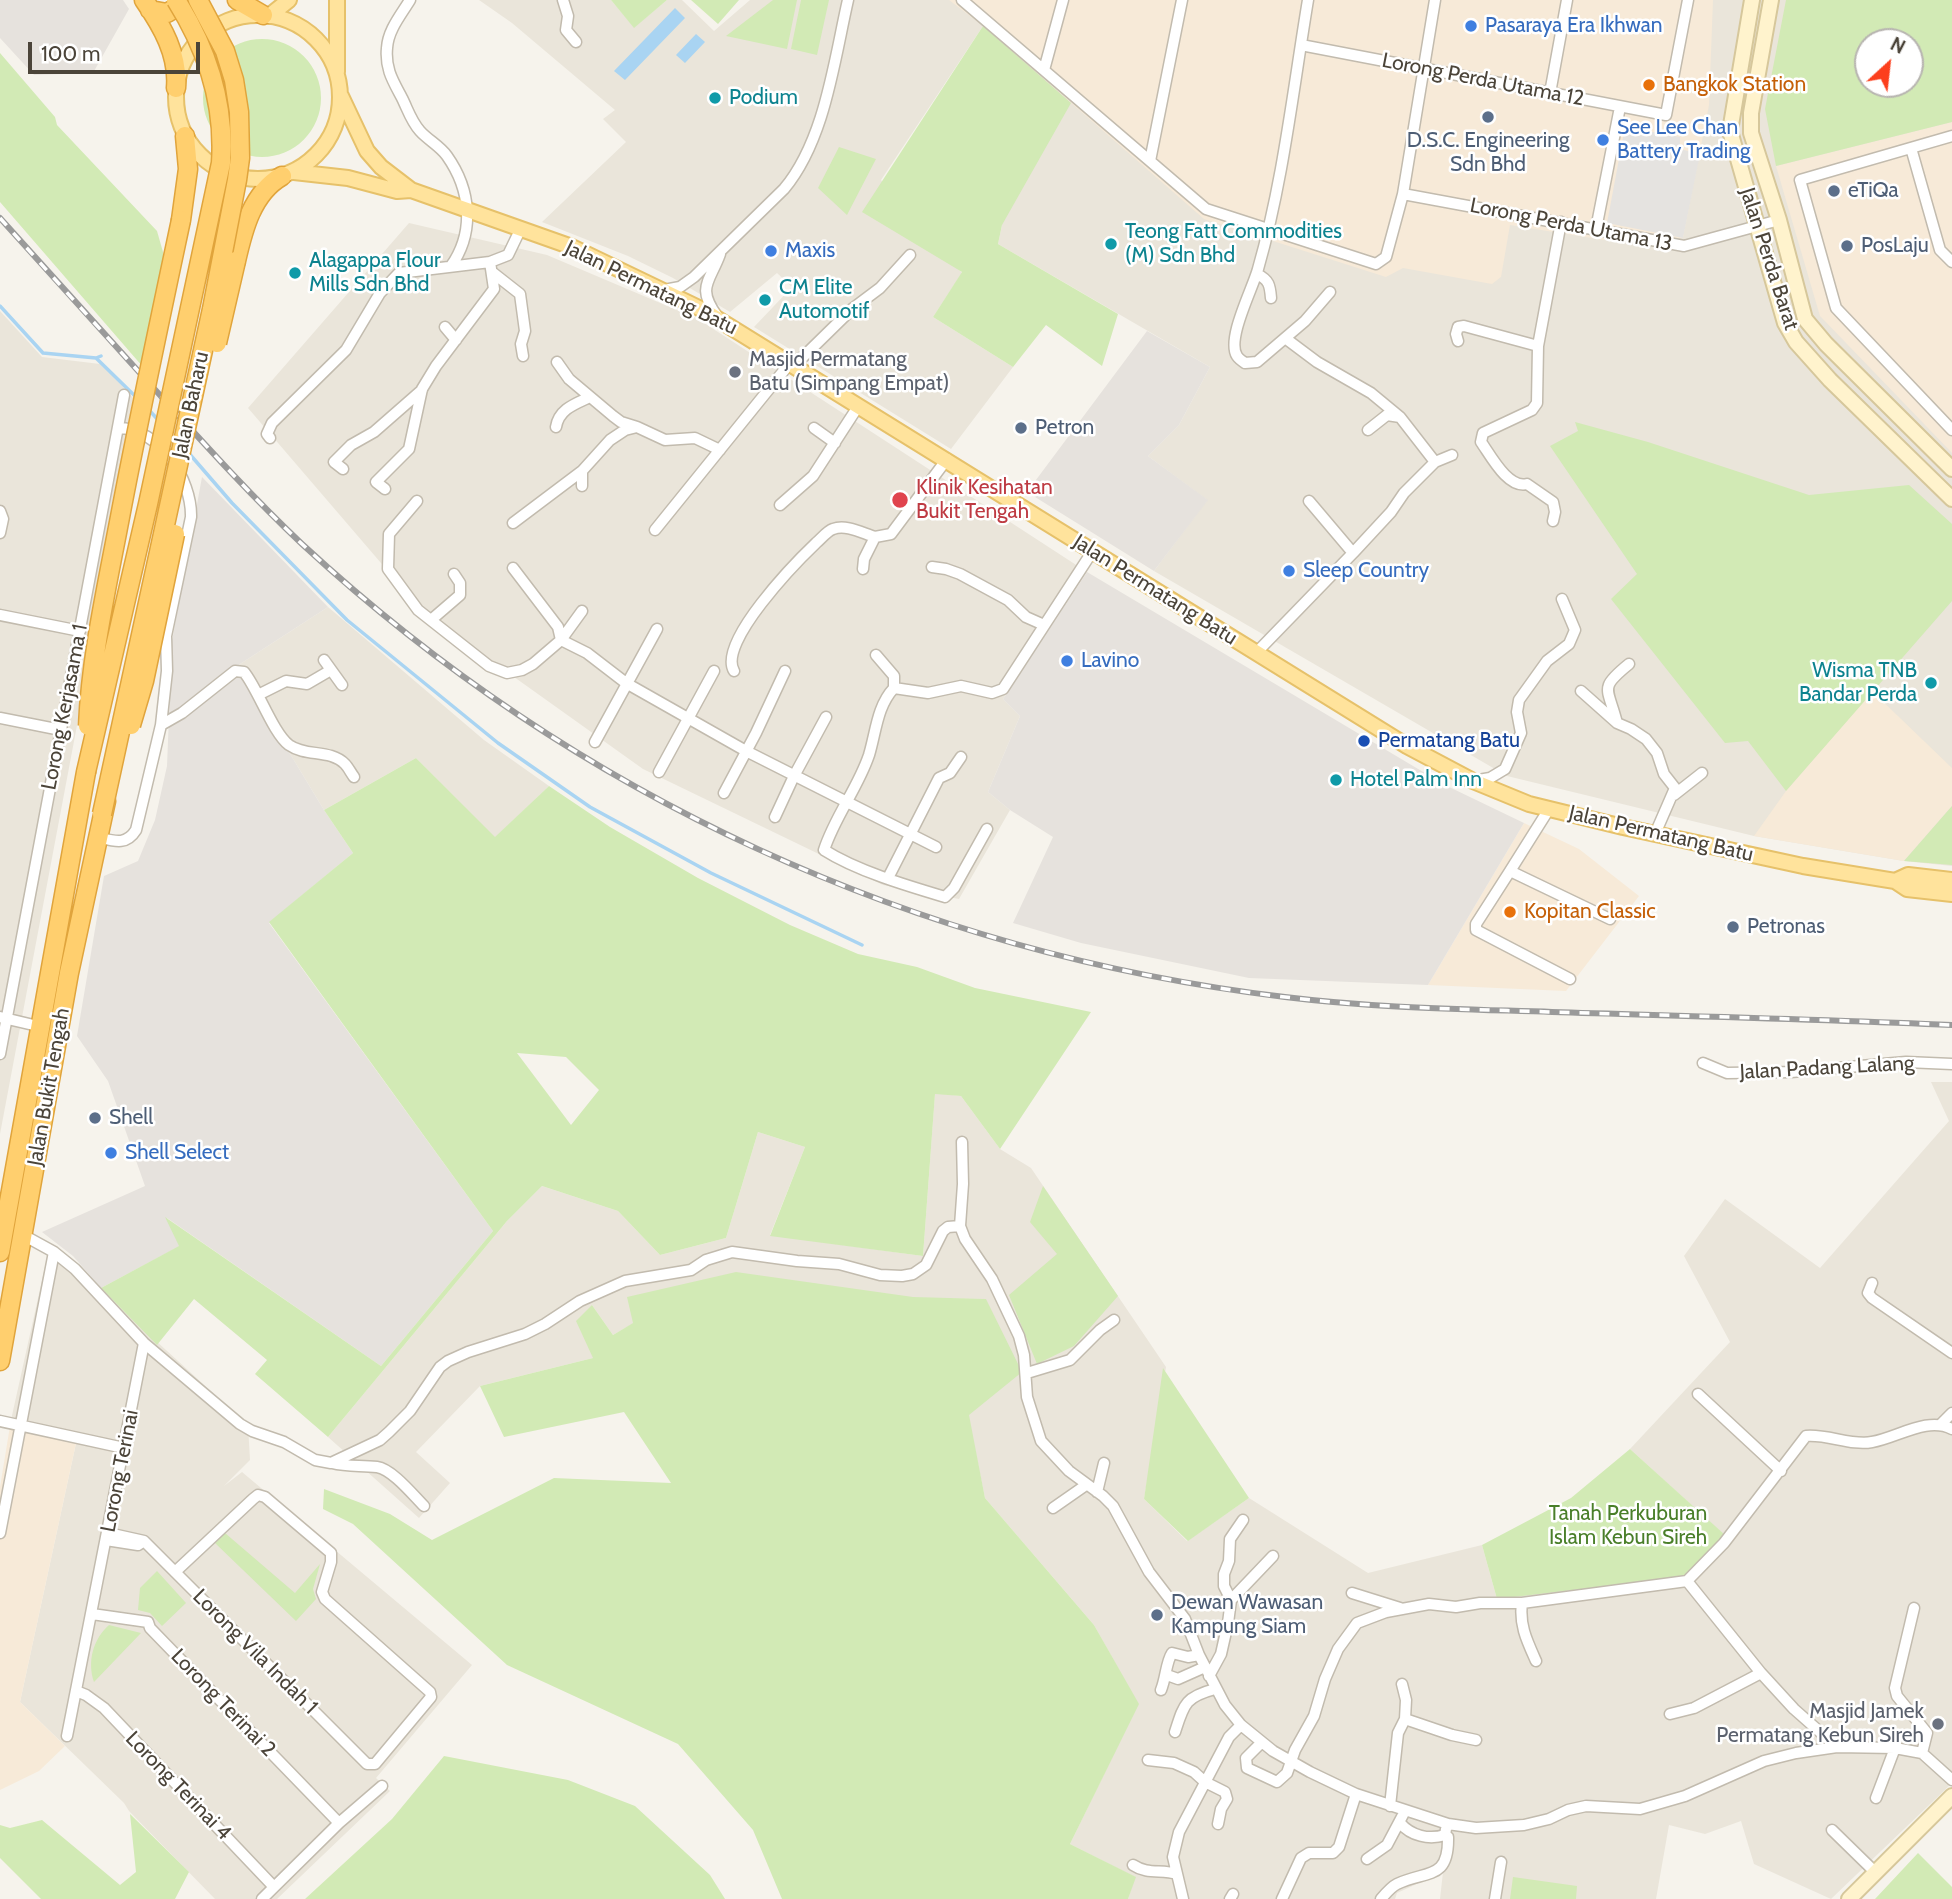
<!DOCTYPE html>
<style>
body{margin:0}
#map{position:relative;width:1952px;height:1899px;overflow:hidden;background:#f6f3ec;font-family:Cabin,sans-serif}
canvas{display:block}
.north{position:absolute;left:1854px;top:28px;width:70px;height:70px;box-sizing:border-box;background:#fff;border:2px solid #b7b4b0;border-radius:50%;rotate:27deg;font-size:19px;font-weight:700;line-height:28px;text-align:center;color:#4b4439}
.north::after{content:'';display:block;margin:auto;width:24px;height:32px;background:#fc3f1d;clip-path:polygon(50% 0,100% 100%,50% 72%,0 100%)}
.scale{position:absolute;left:28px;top:42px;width:172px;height:32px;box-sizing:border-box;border:4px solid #4b4439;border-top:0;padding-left:9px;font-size:21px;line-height:24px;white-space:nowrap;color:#4b4439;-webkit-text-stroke:5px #fff;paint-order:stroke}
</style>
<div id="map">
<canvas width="1952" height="1899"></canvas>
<div class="north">N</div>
<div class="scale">100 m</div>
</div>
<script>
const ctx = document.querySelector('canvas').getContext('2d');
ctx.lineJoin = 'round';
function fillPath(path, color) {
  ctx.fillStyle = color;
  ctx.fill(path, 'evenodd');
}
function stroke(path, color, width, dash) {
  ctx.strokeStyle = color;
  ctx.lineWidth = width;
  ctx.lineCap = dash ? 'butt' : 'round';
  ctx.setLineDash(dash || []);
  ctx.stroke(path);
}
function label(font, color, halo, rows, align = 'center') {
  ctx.font = font + ' Cabin,sans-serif';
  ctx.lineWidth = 5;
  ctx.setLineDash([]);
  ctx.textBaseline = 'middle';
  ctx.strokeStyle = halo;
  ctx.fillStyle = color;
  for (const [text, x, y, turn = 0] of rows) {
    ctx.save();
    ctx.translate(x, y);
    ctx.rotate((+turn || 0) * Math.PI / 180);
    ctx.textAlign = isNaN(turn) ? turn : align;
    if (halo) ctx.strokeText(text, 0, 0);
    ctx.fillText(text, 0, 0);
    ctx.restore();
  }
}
const residential = new Path2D(`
 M479 0H611L634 27 667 0H682L714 31 750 0H1952V866L1904 861 1754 836 1507 776 1154 571 1207 500 1148 456 1179 425 1210 367 998 244 1002 225 983 26 881 180 962 273 933 317 1013 367 951 449 754 327 792 287 777 273 730 312 673 278 628 256 542 222 626 142 603 119 615 110 512 23ZM1868 42H1910V84H1868Z
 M409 223 547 255 698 319 1087 572 1003 699 1020 716 988 792 1010 810 959 899 883 885 643 769 423 612 248 408Z
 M0 311 42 357 100 364 117 380 133 398 82 680 78 720 0 1134Z
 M328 607 484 740 549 786 495 838 416 758 324 810 237 666Z
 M1931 1082H1952V1783L1831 1899 1754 1864 1741 1821 1705 1834 1669 1825 1656 1899H1440L1443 1872 1397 1893 1395 1899H1128L1135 1877 1070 1844 1138 1704 1094 1625 985 1498 968 1415 986 1299 628 1297 634 1323 613 1335 592 1305 593 1358 480 1386 416 1452 450 1483 419 1518 328 1437 507 1221 542 1186 618 1211 660 1255 726 1238 758 1132 805 1147 770 1235 923 1256 935 1093 961 1096 1000 1149 1031 1168 1166 1367 1144 1499 1187 1541 1249 1498 1368 1573 1482 1545 1497 1599 1724 1535 1630 1449 1730 1342 1684 1256 1725 1199 1820 1268 1949 1121Z
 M50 1244 248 1425 250 1460 224 1486 242 1472 472 1665 376 1778 390 1791 277 1899H215L129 1811 124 1803 20 1702 78 1434 11 1420Z`);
const commercial = new Path2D(`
 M949 0H1713L1709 105 1683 238 1604 240 1510 225 1501 277 1492 284 1403 268 1386 277 1204 219 983 26Z
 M1952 122V453L1820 316 1776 166Z
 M1872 691 1952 768V806L1904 861 1754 836 1786 791Z
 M1524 823 1579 849 1639 896 1566 991 1428 985Z
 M11 1420 78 1434 20 1702 65 1746 39 1771 0 1790V1487Z`);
const industrial = new Path2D(`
 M0 0H123L129 9 93 73 34 75 0 38Z
 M1147 331 1210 367 1179 425 1148 456 1208 500 1154 571 1027 492Z
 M202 477 328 607 237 666 324 810 353 853 269 923 493 1231 381 1366 167 1218 180 1246 101 1288 73 1256 42 1232 145 1186 108 1081 77 1036 104 876 138 861 155 820 167 766 172 641Z
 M1087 572 1445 785 1524 823 1428 985 1249 978 1081 943 1013 923 1053 837 1010 810 988 792 1020 716 1003 699Z`);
const green = new Path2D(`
 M611 0H667L634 28Z
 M691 0H739L718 24Z
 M773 0H797L787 49 726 36Z
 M801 0H829L817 55 791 49Z
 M1786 0H1952V122L1776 166 1765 109ZM1910 42V84H1868V42Z
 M983 26 1071 103 1002 225 998 244 1118 314 1102 366 1046 325 1013 367 933 317 962 272 862 212Z
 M203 98a59 59 0 1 1 118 0a59 59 0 1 1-118 0Z
 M0 53 55 117 57 125 157 231 165 259 143 367 0 202Z
 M839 147 876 159 847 215 818 188Z
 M1575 422 1648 442 1809 495 1909 485 1952 524V601L1786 791 1748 741 1725 743 1611 599 1637 574 1550 446 1578 431Z
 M416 758 495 837 549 786 610 827 698 878 790 925 858 954 917 967 975 988 1091 1012 1000 1149 961 1096 935 1094 923 1256 770 1236 805 1147 758 1132 726 1238 660 1255 618 1211 542 1186 507 1221 328 1437 255 1374 267 1360 194 1299 157 1345 101 1288 179 1246 165 1217 381 1366 493 1231 269 922 353 853 324 810ZM517 1053 566 1057 599 1090 571 1125Z
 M1952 806V865L1904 861Z
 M1043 1186 1118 1296 1074 1346 1037 1364 1009 1295 1057 1254 1030 1222Z
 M736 1272 913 1297 986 1299 1022 1372 969 1415 985 1498 1094 1625 1139 1704 1070 1844 1136 1877 1128 1899H782L753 1830 678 1744 507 1665 353 1524 323 1509 324 1489 390 1514 432 1540 554 1478 671 1483 624 1412 504 1437 480 1386 593 1358 576 1321 592 1305 613 1335 633 1323 627 1297Z
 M1163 1368 1249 1498 1188 1541 1144 1499Z
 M1630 1449 1725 1535 1682 1577 1497 1599 1482 1545 1571 1498Z
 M225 1533 295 1593 320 1564 313 1589 316 1599 296 1621 215 1543Z
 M157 1571 186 1603 162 1626 150 1613 138 1610 140 1588Z
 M109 1625 141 1633 94 1682C87 1662 93 1639 109 1625Z
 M444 1756 568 1780 635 1806 710 1875 725 1899H305L392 1819Z
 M130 1814 189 1872 175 1899H41L0 1858V1825L10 1828 42 1820 120 1885 136 1872Z
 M1918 1853 1952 1887V1899H1875Z
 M1513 1877 1577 1886 1576 1899H1510Z`);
const parking = new Path2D(`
 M1625 127 1680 137V149L1700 154 1683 238 1607 223Z`);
const water = new Path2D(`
 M675 8 685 18 625 80 614 71Z
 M696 34 705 42 685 63 676 55Z`);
const stream = new Path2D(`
 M0 306 43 353 96 358 101 356
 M96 358 136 397
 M149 410 160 422
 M187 451 232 503 347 620 498 743 590 807 711 873 862 945`);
const street = new Path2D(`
 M410 0C401 15 388 30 387 48 385 69 393 81 402 98 408 110 411 121 420 131 428 140 440 146 447 156 471 190 475 232 451 266
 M563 0 568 16 566 30 576 42
 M962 0 1206 209 1376 264 1386 257 1403 194 1435 0
 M1308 0C1293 90 1283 182 1258 269 1253 288 1226 339 1237 356 1239 359 1242 361 1245 363L1257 362 1305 321 1330 292
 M1301 45 1666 115 1688 0
 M1044 70 1063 0
 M1550 93 1567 0
 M1952 136 1800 180 1836 308 1952 430
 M1911 148 1940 250 1952 262
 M1150 161 1182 0
 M1403 194 1684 246 1779 220
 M1596 229 1620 107
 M492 272 520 294 525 331 521 344 523 356
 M1257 274C1269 280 1270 285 1271 298
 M664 290 680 287 694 277 784 189C825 140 834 61 848 0
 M717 316C696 287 710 282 720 254
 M445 327 456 340
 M1285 338 1317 362 1371 393 1400 417 1435 462
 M1458 341 1456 334 1458 327 1464 326 1538 346
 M557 362 569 379 613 416 621 422 637 427
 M556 427C559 409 575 404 590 397
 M814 428 835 443
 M1368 430 1387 415 1400 417
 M270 438 267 434 272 423 346 350 380 293 399 273 490 262 508 255 521 228
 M343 469 334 462 351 445 374 432 422 390
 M582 486V471L610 440 625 430 637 427 665 440 695 438 720 450
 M385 489 376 482 409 449 422 389 436 366 494 289 490 262
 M417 501 389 534 388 569 418 610 489 666 507 673 522 670 533 664 561 640 582 611
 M1309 501 1353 553
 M780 505 813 476 859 405
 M0 511 3 519 0 533
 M1553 521 1555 512 1553 502 1527 484C1508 489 1491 456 1481 442L1483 433 1532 410 1537 403 1538 346 1561 222
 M513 523 582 471
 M655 530 790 363 803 357 852 309 880 288 910 255
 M932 567 946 569 960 574 1008 600 1026 617 1044 625
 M513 568 558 627 561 640
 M863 569 864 559 875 537 891 534 947 459
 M0 615 80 631
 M431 620 460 595V583L454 574
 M561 640 587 653 626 683 746 751 936 847
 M1257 652 1353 553 1391 512 1404 493 1435 462 1452 455
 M876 655 894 676V688C877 706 876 732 869 755 858 788 835 816 824 850 857 871 908 886 945 897L954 888 987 829
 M324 660 342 685
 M734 671C717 643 796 562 816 543 821 539 827 531 833 529 846 524 862 533 875 537
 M894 688 928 693 961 686 992 693 1003 689 1092 552
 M1581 691 1617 723 1631 729 1646 739 1657 753 1664 774 1675 788 1655 834
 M258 695 286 681 307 684 331 670
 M0 718 61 730
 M1617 723C1608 687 1598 689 1629 664
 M161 725 182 713 235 671 244 672C258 689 273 733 289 745 306 757 330 749 345 764 348 767 351 773 354 777
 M595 742 657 629
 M659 772 714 671
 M1473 781 1490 778 1505 769 1521 733 1517 712 1519 700 1547 661 1569 644 1575 630 1562 599
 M724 793 756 733 785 671
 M1674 795 1702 773
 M1549 809 1510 871 1610 919
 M775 817 794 776 826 717
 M97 837C114 841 126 846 136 830L161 725 167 671 166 636 191 517C192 479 159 428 118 428
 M1510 871 1476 924V930L1570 979
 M888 878 939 778 950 773 961 757
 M0 1017 42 1027
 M0 1054 124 395
 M1703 1063 1727 1073 1791 1072 1906 1062 1952 1064
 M962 1142 963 1184 960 1226 965 1239 992 1279 1019 1336 1024 1355 1027 1397 1041 1441 1069 1471 1103 1496 1113 1506 1149 1572 1185 1619 1199 1655 1225 1705 1241 1725 1273 1751 1310 1772 1356 1794 1448 1824 1476 1828 1524 1825 1549 1819 1568 1810 1586 1806 1640 1809 1685 1796 1764 1761 1796 1753 1837 1747 1895 1748 1922 1753 1952 1780
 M23 1235 54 1252 75 1269 144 1343 240 1424 252 1431 284 1442 315 1460 331 1463 380 1440 389 1432 410 1411 440 1367 448 1361 468 1352 525 1334 545 1324 580 1301 625 1281 691 1270 706 1260 732 1252 797 1261 839 1264 880 1275 902 1276 913 1274 926 1265 943 1231 948 1227 960 1226
 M1872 1283 1868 1293 1872 1298 1952 1353
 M1027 1373 1070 1360 1100 1330 1114 1320
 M1698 1394 1781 1471
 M0 1421 124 1448
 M1941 1424 1952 1413
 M332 1463C348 1467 361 1465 377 1467 392 1469 413 1495 424 1506
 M1097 1492 1104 1463
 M1053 1508 1086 1485
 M0 1533 54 1252
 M106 1540 138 1545 144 1541 108 1533
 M144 1541 367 1764H375L431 1697 430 1692 325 1599 322 1592 331 1562V1553L265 1497 258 1495 253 1499 175 1572
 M1687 1581 1761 1673 1794 1709 1837 1747
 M1352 1593 1400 1608
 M1231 1600 1273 1556
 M1522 1603C1519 1625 1527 1641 1536 1661
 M1914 1608 1895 1688 1897 1696 1927 1733 1922 1753
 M92 1614 148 1622 150 1628 339 1823
 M1167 1675 1178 1679 1205 1667
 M1209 1676 1221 1654 1228 1623 1231 1600 1224 1586V1574L1229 1561 1230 1539 1243 1520
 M1161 1690C1166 1678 1166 1662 1172 1653L1188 1657 1199 1655
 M76 1691 86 1695 104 1708 274 1887
 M1670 1714 1694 1708 1761 1673
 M1405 1719 1452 1735 1476 1740
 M1175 1732C1184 1704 1185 1697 1215 1689
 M67 1736 144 1343
 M1261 1743 1246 1758 1247 1768 1277 1782 1287 1773 1295 1750 1314 1716 1325 1679 1338 1649 1357 1623 1386 1612 1429 1604 1456 1607 1480 1603H1522L1687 1581 1724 1543 1806 1436C1828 1434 1851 1446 1872 1442 1897 1438 1927 1416 1952 1429
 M1148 1760 1174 1763 1194 1772 1205 1782 1225 1792 1227 1799 1221 1809 1218 1824
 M1876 1798 1895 1748
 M1390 1806 1398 1733 1405 1719 1406 1700 1402 1684
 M1400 1823C1411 1836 1429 1840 1445 1835L1446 1829
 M1832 1830 1876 1873
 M1367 1859 1387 1845 1405 1811
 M1133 1865C1148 1875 1161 1869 1177 1874
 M262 1899 339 1823 382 1786
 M1183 1899 1173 1857 1179 1832 1229 1737 1241 1725
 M1230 1899 1233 1894
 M1282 1899 1301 1858 1309 1853H1333L1339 1847 1356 1794
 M1381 1899C1386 1893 1391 1887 1397 1884 1426 1870 1449 1881 1448 1837L1445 1835
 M1495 1899 1501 1862`);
const secondary = new Path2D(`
 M1752 0 1730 131 1785 323 1796 342 1830 380 1952 499
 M1771 0 1751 113V133L1779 220 1805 319 1826 344 1952 469
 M1849 1899 1952 1796`);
const primary = new Path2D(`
 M176 97a82 82 0 1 1 164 0a82 82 0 1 1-164 0Z
 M269 16 289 0
 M337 72V0
 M341 96 367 151 381 167 411 190 572 247 703 310 1407 746 1473 781 1529 804 1623 827 1803 866 1895 881 1907 889 1952 894
 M294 172 348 178 397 191 411 190
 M1895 881 1908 875 1952 880`);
const highway = new Path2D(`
 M144 0C162 26 179 55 176 88
 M237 0 263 15
 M150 10 167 13 189 0
 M181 220 188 169 185 136
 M236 261C243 230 252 193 282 176
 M0 1252 86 772
 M0 1361 69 973 106 801`);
const rail = new Path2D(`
 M0 218C49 273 99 328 149 383 199 438 248 493 302 544 576 797 915 953 1285 997 1374 1008 1463 1009 1552 1012 1685 1016 1819 1019 1952 1025`);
const highwayBridge = new Path2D(`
 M217 343 236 261
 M131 725 144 681 175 534
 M88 726C91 656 107 586 120 517 139 417 160 319 181 220
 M86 772 148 504 221 163C225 104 207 49 176 0
 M102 814 212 309 237 180 240 158 239 112 234 80 225 51 198 0`);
const markers = [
 [1471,26,7,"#3f7fe0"],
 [1649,85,7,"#e8710a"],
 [715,98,7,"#0f9aa8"],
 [1488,117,7,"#5c6f8a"],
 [1603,140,7,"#3f7fe0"],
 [1834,191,7,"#5c6f8a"],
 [1111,244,7,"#0f9aa8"],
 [1847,246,7,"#5c6f8a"],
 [771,251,7,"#3f7fe0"],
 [295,273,7,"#0f9aa8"],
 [765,300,7,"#0f9aa8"],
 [735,372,7,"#6b7280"],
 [1021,428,7,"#5c6f8a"],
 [900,500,9,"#e0444e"],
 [1289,571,7,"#3f7fe0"],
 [1067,661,7,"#3f7fe0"],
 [1931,683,7,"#0f9aa8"],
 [1364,741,7,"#1a4fb4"],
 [1336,780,7,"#0f9aa8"],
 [1510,912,7,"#e8710a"],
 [1733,927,7,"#5c6f8a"],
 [95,1118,7,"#5c6f8a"],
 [111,1153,7,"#3f7fe0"],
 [1157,1615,7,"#5c6f8a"],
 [1938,1724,7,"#6b7280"]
];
const shopNames = [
 ["Pasaraya Era Ikhwan",1485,26],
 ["See Lee Chan",1617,128],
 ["Battery Trading",1617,152],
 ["Maxis",785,251],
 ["Sleep Country",1303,571],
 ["Lavino",1081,661],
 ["Shell Select",125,1153]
];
const streetNames = [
 ["Lorong Perda Utama 12",1483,80,11],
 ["Lorong Perda Utama 13",1571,225,11],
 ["Jalan Perda Barat",1769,259,72],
 ["Jalan Permatang Batu",651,288,26],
 ["Jalan Baharu",191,405,-78],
 ["Jalan Permatang Batu",1155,590,32],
 ["Lorong Kerjasama 1",65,707,-79],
 ["Jalan Permatang Batu",1661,834,13],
 ["Jalan Padang Lalang",1827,1068,-3],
 ["Jalan Bukit Tengah",49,1087,-80],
 ["Lorong Terinai",120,1471,-79],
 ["Lorong Vila Indah 1",255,1652,45],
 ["Lorong Terinai 2",223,1703,46],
 ["Lorong Terinai 4",178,1786,46]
];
const foodNames = [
 ["Bangkok Station",1663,85],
 ["Kopitan Classic",1524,912]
];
const cultureNames = [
 ["Podium",729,98],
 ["Teong Fatt Commodities",1125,232],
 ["(M) Sdn Bhd",1125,256],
 ["Alagappa Flour",309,261],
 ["Mills Sdn Bhd",309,285],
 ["CM Elite",779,288],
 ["Automotif",779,312],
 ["Wisma TNB",1917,671,"right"],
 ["Bandar Perda",1917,695,"right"],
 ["Hotel Palm Inn",1350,780]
];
const serviceNames = [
 ["D.S.C. Engineering",1488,141,"center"],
 ["Sdn Bhd",1488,165,"center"],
 ["eTiQa",1848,191],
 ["PosLaju",1861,246],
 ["Petron",1035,428],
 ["Petronas",1747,927],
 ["Shell",109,1118],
 ["Dewan Wawasan",1171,1603],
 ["Kampung Siam",1171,1627]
];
const worshipNames = [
 ["Masjid Permatang",749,360],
 ["Batu (Simpang Empat)",749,384],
 ["Masjid Jamek",1924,1712,"right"],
 ["Permatang Kebun Sireh",1924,1736,"right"]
];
const healthNames = [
 ["Klinik Kesihatan",916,488],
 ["Bukit Tengah",916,512]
];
const transitNames = [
 ["Permatang Batu",1378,741]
];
const parkNames = [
 ["Tanah Perkuburan",1628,1514],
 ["Islam Kebun Sireh",1628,1538]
];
fillPath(residential, '#eae5da');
fillPath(commercial, '#f7ead8');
fillPath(industrial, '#e6e2dd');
fillPath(green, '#d2eab5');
fillPath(parking, '#e5e3e0');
fillPath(water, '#a9d4f2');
stroke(stream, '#a9d4f2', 3.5);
stroke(street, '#c2bbae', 13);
stroke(secondary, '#d6c79b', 18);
stroke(primary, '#e6c16a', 18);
stroke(highway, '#e0a43c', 21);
stroke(street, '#fff', 10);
stroke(secondary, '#fff3cd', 14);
stroke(primary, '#ffe39c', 14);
stroke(highway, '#ffcf6e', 18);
stroke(rail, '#9a9a9a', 6);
stroke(rail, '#fff', 3.5, [10]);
stroke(highwayBridge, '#e0a43c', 21, []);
stroke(highwayBridge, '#ffcf6e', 18);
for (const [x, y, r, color] of markers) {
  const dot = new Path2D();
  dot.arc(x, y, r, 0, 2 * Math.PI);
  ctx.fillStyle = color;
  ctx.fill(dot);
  stroke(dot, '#fff', 2.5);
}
label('21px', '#366cbe', '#fff', shopNames, 'left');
label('21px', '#4b4439', '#fff', streetNames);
label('21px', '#c56008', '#fff', foodNames, 'left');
label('21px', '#0d838f', '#fff', cultureNames, 'left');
label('21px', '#4e5e75', '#fff', serviceNames, 'left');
label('21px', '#5b616d', '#fff', worshipNames, 'left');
label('21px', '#be3a42', '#fff', healthNames, 'left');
label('21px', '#164399', '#fff', transitNames, 'left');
label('21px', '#4a7f2a', '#fff', parkNames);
</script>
